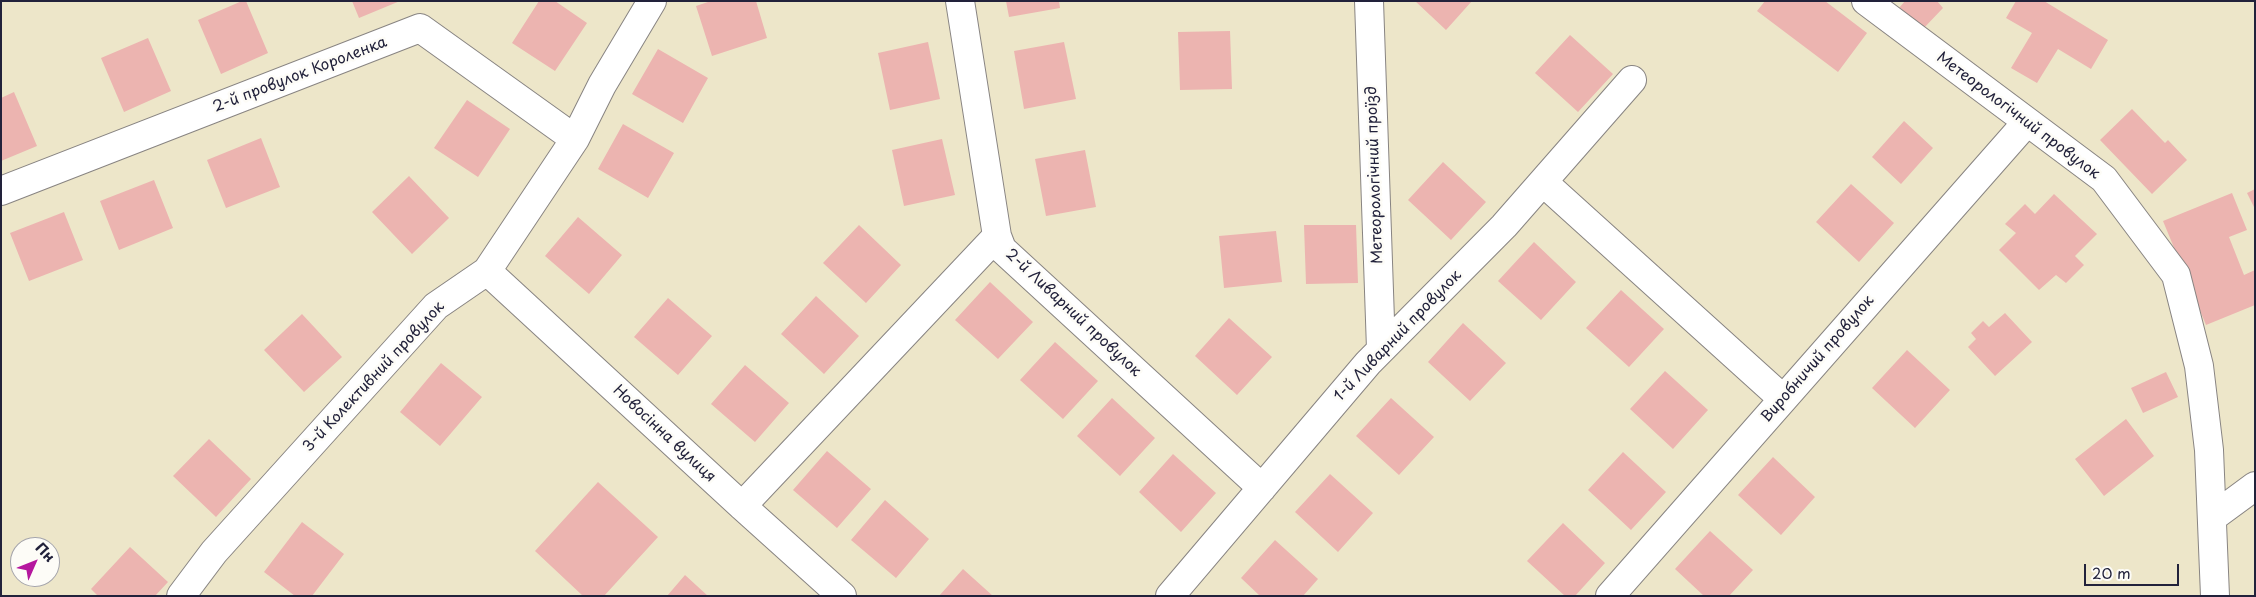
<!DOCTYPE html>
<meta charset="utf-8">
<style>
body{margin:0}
#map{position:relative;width:2256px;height:597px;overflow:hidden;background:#ede6c9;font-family:"Playpen Sans",sans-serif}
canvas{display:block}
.frame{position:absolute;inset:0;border:2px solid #22223b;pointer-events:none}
.north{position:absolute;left:10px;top:537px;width:50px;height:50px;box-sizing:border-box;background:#fdfcf7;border:1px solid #a5a5ac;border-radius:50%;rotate:46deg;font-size:14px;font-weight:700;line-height:20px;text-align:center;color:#22223b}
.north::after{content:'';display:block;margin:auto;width:18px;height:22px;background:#b5179e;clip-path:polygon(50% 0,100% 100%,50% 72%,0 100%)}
.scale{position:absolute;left:2084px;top:564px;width:95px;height:22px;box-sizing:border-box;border:2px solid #22223b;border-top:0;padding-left:6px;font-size:15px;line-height:18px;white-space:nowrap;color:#22223b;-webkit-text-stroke:4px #fdfcf7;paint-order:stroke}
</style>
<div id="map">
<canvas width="2256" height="597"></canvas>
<div class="frame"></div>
<div class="north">Пн</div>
<div class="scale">20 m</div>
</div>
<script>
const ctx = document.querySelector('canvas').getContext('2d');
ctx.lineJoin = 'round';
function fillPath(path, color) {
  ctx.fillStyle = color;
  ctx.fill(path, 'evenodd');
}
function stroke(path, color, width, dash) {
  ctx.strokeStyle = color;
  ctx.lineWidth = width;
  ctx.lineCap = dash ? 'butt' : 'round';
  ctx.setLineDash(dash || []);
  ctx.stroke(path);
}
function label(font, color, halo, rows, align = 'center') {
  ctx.font = font + ' "Playpen Sans",sans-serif';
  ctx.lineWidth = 5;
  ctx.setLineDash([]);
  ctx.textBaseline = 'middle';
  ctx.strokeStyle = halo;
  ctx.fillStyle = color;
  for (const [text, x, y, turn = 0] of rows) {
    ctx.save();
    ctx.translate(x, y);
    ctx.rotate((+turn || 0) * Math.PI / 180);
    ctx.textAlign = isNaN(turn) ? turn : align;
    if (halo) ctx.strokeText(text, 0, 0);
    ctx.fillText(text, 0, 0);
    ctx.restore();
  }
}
const building = new Path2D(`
 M242 1H246L268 53 221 74 198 20Z
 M352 1H400L359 18Z
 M539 1H555L587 23 555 71 512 43Z
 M711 1H756L767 38 712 56 696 6Z
 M1006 1H1059L1060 8 1009 17Z
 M1415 1H1472L1446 30Z
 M1765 1H1825L1867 33 1838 72 1757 11Z
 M1905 1H1937L1943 8 1922 30 1899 8Z
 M2016 1H2044L2108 40 2091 69 2058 49 2037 83 2011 68 2032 33 2006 18Z
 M1230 31 1232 89 1180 90 1178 32Z
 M1570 35 1613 74 1578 112 1535 73Z
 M148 38 171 91 124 112 101 58Z
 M928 42 940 99 890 110 878 53Z
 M1064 42 1076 99 1024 109 1014 51Z
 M658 49 708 78 683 123 632 94Z
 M14 92 37 146 1 161V98Z
 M467 100 510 129 478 177 434 148Z
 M2132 109 2165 143 2168 140 2187 160 2152 194 2100 140Z
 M1904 121 1933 148 1901 184 1872 157Z
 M623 124 674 153 648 198 598 169Z
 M261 138 280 187 226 208 207 160Z
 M942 139 955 195 904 206 892 150Z
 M1085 150 1096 207 1046 216 1035 159Z
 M1443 162 1486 202 1451 240 1408 200Z
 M409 176 449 218 412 254 372 212Z
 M154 180 173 228 119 250 100 201Z
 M1851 184 1894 223 1859 262 1816 222Z
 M2255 189V209L2247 193Z
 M2232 193 2247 230 2229 237 2244 275 2255 270V305L2206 325 2163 221Z
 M2054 194 2097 234 2075 256 2084 265 2066 283 2056 275 2039 290 1999 250 2016 233 2005 224 2025 204 2035 214Z
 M64 212 83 260 29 281 10 233Z
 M578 217 622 255 589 294 545 256Z
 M859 225 901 265 866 303 823 263Z
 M1304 225H1356L1358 283 1306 284Z
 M1276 231 1282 282 1224 288 1219 236Z
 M1534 242 1576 282 1541 320 1498 281Z
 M990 282 1033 322 998 359 955 320Z
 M1621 290 1664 329 1629 367 1586 328Z
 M816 296 859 336 824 374 781 334Z
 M668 298 712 336 678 375 634 337Z
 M2005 313 2032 342 1995 376 1968 347 1976 339 1971 333 1983 321 1989 327Z
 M302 314 342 357 304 392 264 350Z
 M1229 318 1272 357 1237 395 1195 356Z
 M1463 323 1506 363 1470 401 1428 362Z
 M1055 342 1098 381 1063 419 1020 380Z
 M1907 350 1950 390 1915 428 1872 388Z
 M441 363 482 397 440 446 400 412Z
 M745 365 789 403 755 442 711 404Z
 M1665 371 1708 410 1673 449 1630 409Z
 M2166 372 2178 397 2143 413 2131 388Z
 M1112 398 1155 438 1120 476 1077 436Z
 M1391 398 1434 437 1399 475 1356 436Z
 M2126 419 2154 456 2104 496 2075 459Z
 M209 439 251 479 216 517 173 476Z
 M827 451 871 489 837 528 793 490Z
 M1623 452 1666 492 1631 530 1588 490Z
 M1173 454 1216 493 1181 532 1139 492Z
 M1773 457 1815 497 1781 535 1738 495Z
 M1330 474 1373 513 1338 552 1295 512Z
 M598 482 658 537 604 596H583L535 551Z
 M885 500 929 539 896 578 851 540Z
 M302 522 344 554 312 596H295L264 572Z
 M1563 523 1605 563 1575 596H1565L1527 561Z
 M1710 531 1753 570 1729 596H1704L1675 569Z
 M1275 540 1318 579 1303 596H1260L1241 578Z
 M130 547 168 582 155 596H98L91 589Z
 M963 569 993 596H939Z
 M685 575 708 596H667Z`);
const street = new Path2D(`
 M960 1 997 236 1002 249 1262 488
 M1369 1 1381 349
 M1866 1 2104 179 2176 275 2199 366 2209 450 2215 596
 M1543 182 1783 399
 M1 191 420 28 575 139
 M487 271 742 506 842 596
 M742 506 997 236
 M2213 517 2255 486
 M181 596 214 552 436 306 487 271 575 139 602 85 652 1
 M1170 596 1368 363 1504 226 1632 80
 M1610 596 2027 122`);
const streetNames = [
 ["2-й провулок Короленка",300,75,-21],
 ["Метеорологічний провулок",2018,116,37],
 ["Метеорологічний проїзд",1375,175,-92],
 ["2-й Ливарний провулок",1073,313,43],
 ["1-й Ливарний провулок",1398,336,-46],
 ["Виробничий провулок",1818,359,-49],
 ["3-й Колективний провулок",374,377,-47],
 ["Новосінна вулиця",664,434,43]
];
fillPath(building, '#ecb4b0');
stroke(street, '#888482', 30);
stroke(street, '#fff', 28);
label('15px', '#22223b', '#fdfcf7', streetNames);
</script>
